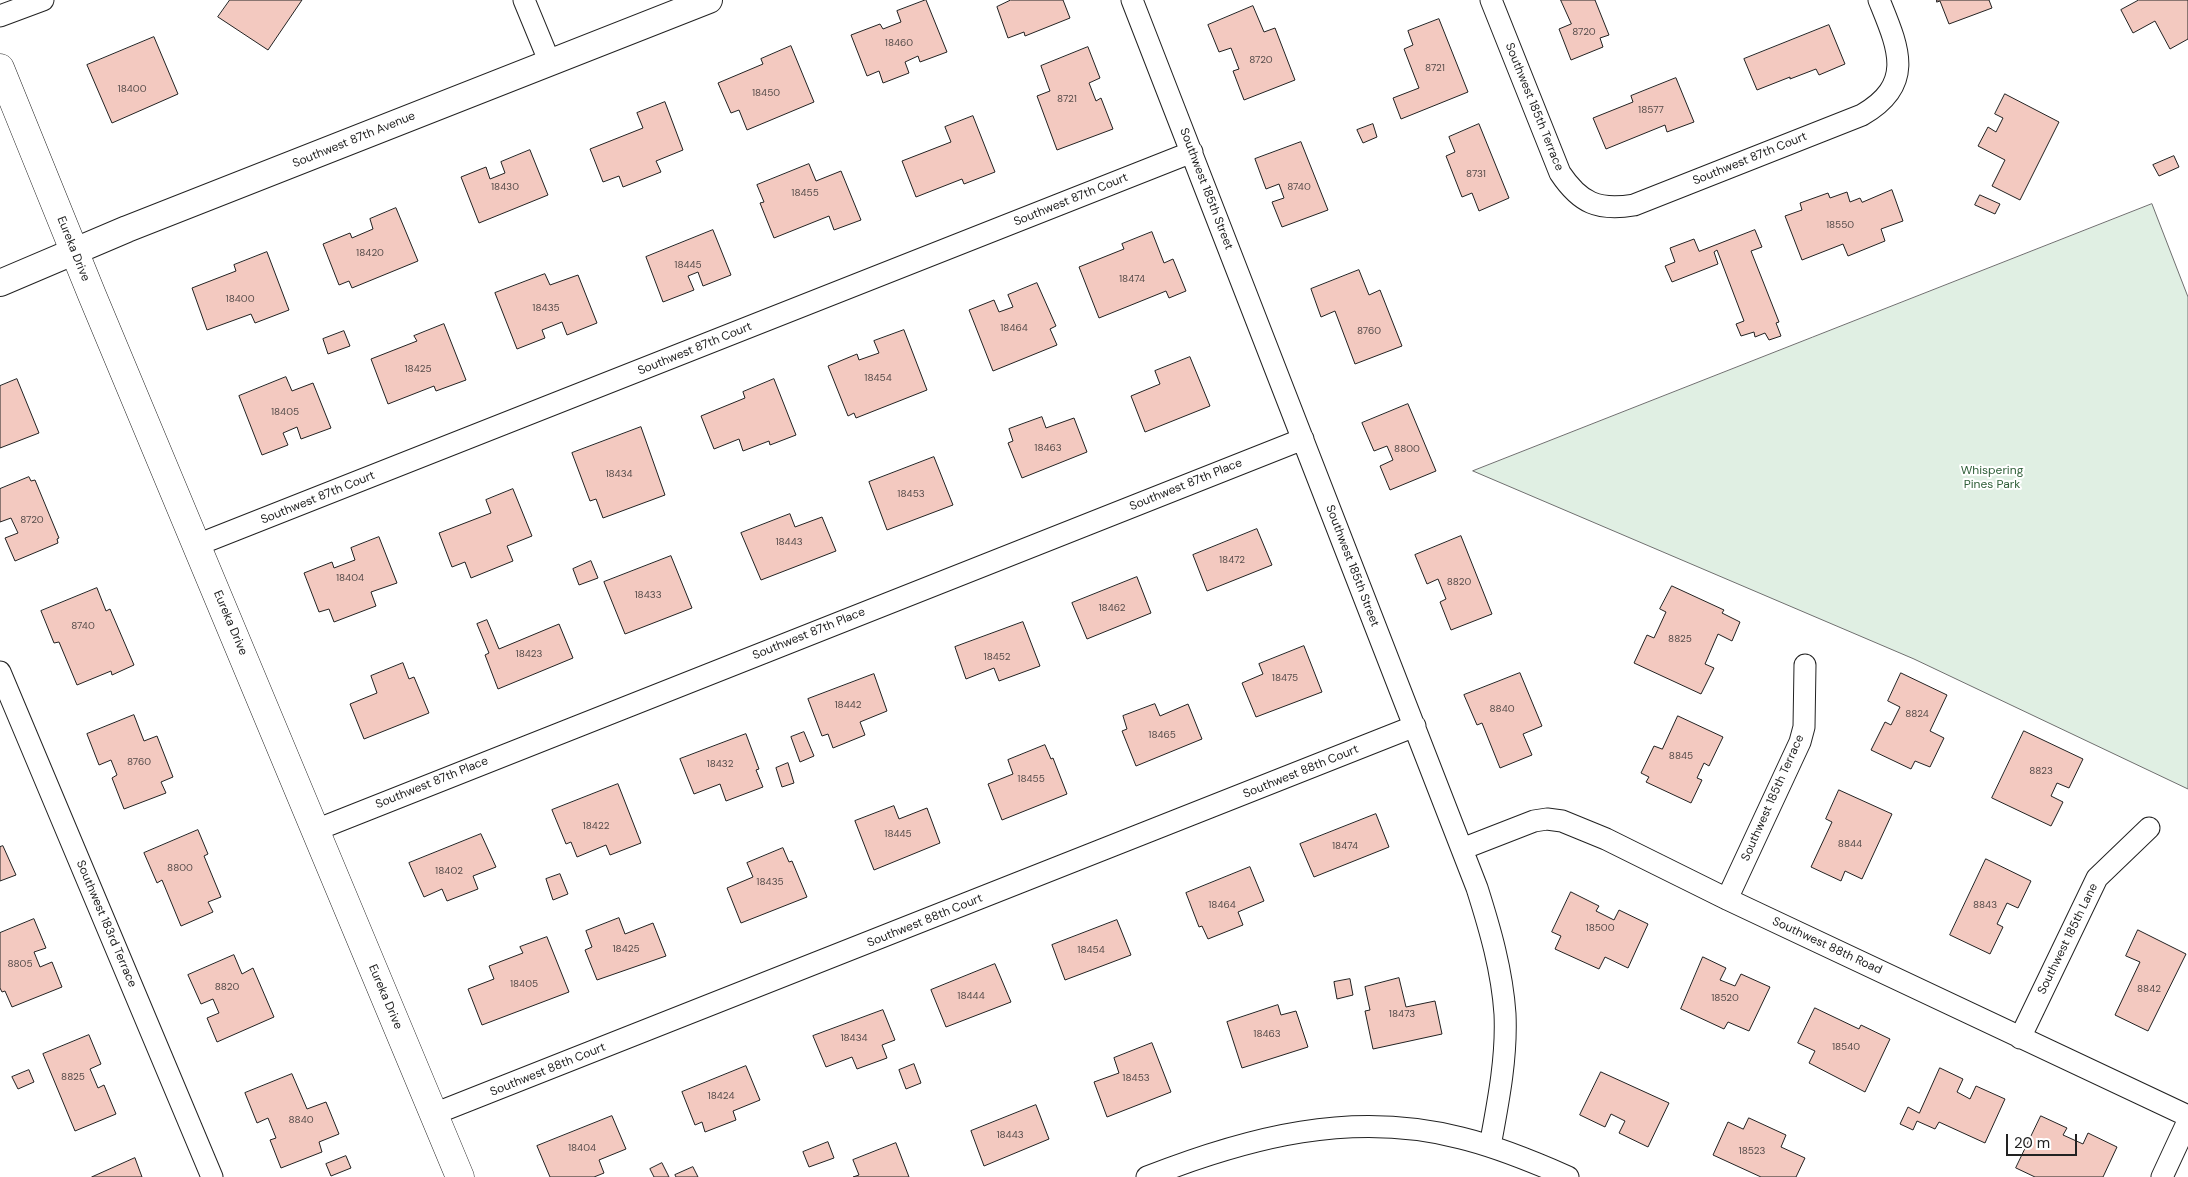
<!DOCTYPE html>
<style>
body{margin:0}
#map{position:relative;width:2188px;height:1177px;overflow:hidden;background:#fff;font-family:"DM Sans",sans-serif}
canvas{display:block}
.scale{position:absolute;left:2006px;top:1134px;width:71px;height:22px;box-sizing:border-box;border:2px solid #222;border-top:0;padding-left:6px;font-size:15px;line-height:18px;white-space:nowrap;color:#222;-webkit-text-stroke:4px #fff;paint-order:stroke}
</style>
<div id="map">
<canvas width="2188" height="1177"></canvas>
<div class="scale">20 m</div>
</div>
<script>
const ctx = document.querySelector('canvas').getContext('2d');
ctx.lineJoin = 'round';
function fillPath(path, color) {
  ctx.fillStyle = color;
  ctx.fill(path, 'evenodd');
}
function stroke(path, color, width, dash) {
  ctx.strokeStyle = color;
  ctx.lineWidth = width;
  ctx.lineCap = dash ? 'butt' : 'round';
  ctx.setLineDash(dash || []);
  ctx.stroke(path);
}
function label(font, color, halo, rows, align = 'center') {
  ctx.font = font + ' "DM Sans",sans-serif';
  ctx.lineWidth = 4;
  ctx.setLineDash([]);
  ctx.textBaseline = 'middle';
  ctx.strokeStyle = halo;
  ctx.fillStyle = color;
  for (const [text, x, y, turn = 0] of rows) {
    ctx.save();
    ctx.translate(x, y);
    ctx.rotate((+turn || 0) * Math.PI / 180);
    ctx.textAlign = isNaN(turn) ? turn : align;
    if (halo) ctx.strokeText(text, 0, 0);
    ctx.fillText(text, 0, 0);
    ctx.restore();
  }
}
const green = new Path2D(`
 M2152 204 2188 297V789L1914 659 1473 471Z`);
const building = new Path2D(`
 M230 0H302L268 50 218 17Z
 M926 0 947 52 920 62 918 56 905 62 909 73 883 83 879 71 867 76 851 35 880 24 883 29 901 22 897 11Z
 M1011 0H1063L1070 18 1025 36 1024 32 1008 38 997 7Z
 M1561 0H1595L1609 35 1600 38 1603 47 1571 60 1559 29 1571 24Z
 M1937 0H1989L1992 8 1949 24 1940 1 1937 2Z
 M2139 0H2188V39L2170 49 2155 21 2133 33 2121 10Z
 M1253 6 1264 32 1275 28 1295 80 1244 100 1233 71 1239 69 1231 48 1219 52 1208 25Z
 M1439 19 1468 92 1401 119 1393 98 1419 88 1404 49 1413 45 1408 31Z
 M1829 25 1845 64 1819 75 1816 69 1790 79V77L1757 90 1744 59Z
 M154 37 178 94 112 123 87 65Z
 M791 46 814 102 747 130 739 110 731 113 718 83 763 64 761 59Z
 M1088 47 1100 78 1089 83 1096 101 1101 98 1113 129 1057 150 1037 96 1050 91 1041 66Z
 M1676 78 1694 122 1667 132 1665 125 1606 149 1593 118 1633 102 1631 96Z
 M2005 94 2059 122 2020 200 1992 186 2005 160 1978 146 1988 127 1996 132 2003 118 1995 114Z
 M665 102 683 150 656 161 661 172 623 187 619 176 603 182 590 149 643 128 637 113Z
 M973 116 995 172 964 184 962 179 916 197 902 161 951 142 945 127Z
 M1373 124 1377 137 1363 143 1357 130Z
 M1479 124 1509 198 1479 211 1472 193 1462 197 1446 156 1455 152 1449 137Z
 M1301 142 1328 210 1282 227 1272 202 1284 198 1279 184 1266 189 1255 159Z
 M530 150 548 195 479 223 461 177 486 167 490 179 505 173 501 162Z
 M2174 156 2179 167 2159 176 2153 165Z
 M809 164 816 181 841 171 861 220 834 230 829 216 774 238 760 203 764 202 757 185Z
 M1892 190 1903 221 1881 229 1885 241 1848 256 1843 244 1802 260 1785 216 1802 210 1800 203 1828 193 1830 198 1847 192 1850 202 1860 198 1862 202Z
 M1980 195 2000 204 1995 214 1975 205Z
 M396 208 418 261 352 288 349 281 339 285 323 244 350 233 352 238 373 229 370 219Z
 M713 230 731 275 703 286 698 272 688 276 694 290 663 302 646 257Z
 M1755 230 1762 247 1751 251 1779 322 1776 323 1781 336 1769 340 1765 333 1755 337 1754 332 1741 336 1736 324 1744 321 1717 250 1714 252 1718 264 1672 282 1665 266 1675 262 1670 248 1694 239 1699 251Z
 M1152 232 1164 263 1173 259 1186 291 1169 298 1166 291 1099 318 1079 267 1124 249 1122 244Z
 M267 252 289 310 255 323 251 314 207 330 192 288 236 271 234 265Z
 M1359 270 1369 295 1380 290 1402 346 1355 364 1335 311 1321 317 1311 289Z
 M545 274 550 285 578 275 597 323 567 335 562 322 542 330 545 338 517 349 495 293Z
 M1037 283 1056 326 1050 329 1057 345 993 371 969 310 994 300 999 312 1013 307 1008 295Z
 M444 324 466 380 436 391 434 386 388 404 371 359 417 341 414 336Z
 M904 330 927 390 856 418 854 413 848 416 828 366 857 354 859 360 879 353 874 341Z
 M344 331 350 346 328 354 323 339Z
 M1190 357 1210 406 1145 432 1131 396 1160 384 1155 371Z
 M286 377 292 391 313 383 331 428 301 439 297 427 283 433 288 445 262 455 239 396Z
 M17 379 39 433 0 448V386Z
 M774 379 796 435 770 445 769 441 743 451 739 439 714 449 701 416 745 398 743 392Z
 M1408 404 1436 471 1390 490 1380 466 1393 460 1387 446 1374 451 1362 423Z
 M1042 417 1046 428 1074 418 1087 452 1022 478 1008 443 1013 441 1009 429Z
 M641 427 665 495 603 518 596 499 590 501 572 453Z
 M934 457 953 505 887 530 869 482Z
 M29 477 31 481 35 480 59 538 57 539 58 543 15 561 5 538 18 533 11 518 0 522V489Z
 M513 489 532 536 507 546 513 561 471 578 465 562 452 567 439 533 491 513 486 500Z
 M790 514 795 527 822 517 836 551 761 580 741 533Z
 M1257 529 1272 565 1207 591 1193 555Z
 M1461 536 1492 614 1451 630 1440 602 1446 599 1438 579 1427 584 1415 555Z
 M379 537 397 583 371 592 376 606 334 622 329 609 319 612 304 573 332 562 334 568 355 560 351 548Z
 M671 556 692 608 625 634 604 582Z
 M591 561 598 578 579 585 573 569Z
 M1137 577 1151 613 1087 639 1072 603Z
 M1672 586 1724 610 1722 613 1740 622 1732 641 1718 634 1705 664 1714 668 1701 694 1634 663 1647 635 1654 638 1666 612 1660 609Z
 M97 588 106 611 110 609 134 665 112 675 111 671 77 685 59 642 54 643 41 611Z
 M487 620 499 649 559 624 573 658 498 689 485 655 489 653 477 624Z
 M1023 622 1040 666 999 681 994 668 966 679 955 647Z
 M1304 646 1322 692 1256 717 1242 683 1263 674 1259 664Z
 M403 663 409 679 414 677 429 713 364 739 350 704 377 693 371 676Z
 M1520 673 1542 726 1523 734 1532 755 1500 768 1482 723 1477 725 1464 695Z
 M1901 673 1947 695 1930 731 1944 738 1930 767 1915 761 1911 769 1871 750 1885 722 1891 725 1900 707 1888 701Z
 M874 674 887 711 860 722 865 735 833 748 828 734 822 736 808 699Z
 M1155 704 1160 716 1188 704 1202 739 1136 766 1122 731 1127 729 1123 716Z
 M134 715 144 741 157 736 173 777 161 782 166 793 124 809 112 778 117 775 111 760 99 765 87 734Z
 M1678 716 1723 737 1709 766 1704 763 1697 778 1702 780 1691 803 1646 782 1649 777 1641 773 1654 746 1662 749Z
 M2024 731 2083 759 2069 788 2057 783 2051 796 2063 802 2051 826 1992 798Z
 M804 732 814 756 800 762 791 737Z
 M746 734 759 769 756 770 763 787 726 801 720 784 694 794 680 759Z
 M1045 745 1051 759 1053 758 1067 794 1002 820 988 784 1013 774 1008 760Z
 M788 763 794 783 782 787 776 768Z
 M618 784 641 843 610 855 606 845 577 857 571 842 566 844 552 810Z
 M1839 790 1892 814 1862 879 1845 871 1841 881 1811 867 1832 822 1826 819Z
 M894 806 899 819 927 808 940 843 874 870 855 821Z
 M1376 814 1389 847 1314 877 1300 844Z
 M198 830 208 854 204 856 221 897 208 902 213 912 181 926 162 880 157 883 144 853Z
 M481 834 496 867 473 876 478 889 447 901 442 889 424 897 409 863Z
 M3 846 16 875 0 881V847Z
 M783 848 789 862 792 861 807 897 741 923 727 888 753 877 747 863Z
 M1986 859 2031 881 2018 908 2007 903 1997 924 2003 927 1990 954 1950 935Z
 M1250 867 1264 901 1238 912 1243 925 1208 939 1202 926 1199 927 1186 893Z
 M560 874 568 894 553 900 546 879Z
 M1571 892 1599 906 1596 911 1614 920 1619 910 1648 924 1628 968 1605 957 1599 969 1555 949 1561 936 1552 932Z
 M619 918 625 934 653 923 666 956 597 980 585 950 592 947 586 931Z
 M34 919 46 948 34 952 40 967 52 962 62 987 12 1007 5 991 2 992 0 988V933Z
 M1117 920 1131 955 1065 980 1052 945Z
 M2138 930 2186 954 2148 1031 2115 1015 2140 962 2126 956Z
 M547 937 569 992 482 1025 468 989 494 979 489 966 523 953 520 947Z
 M234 955 242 974 253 968 274 1017 217 1042 207 1018 219 1013 213 999 201 1004 188 975Z
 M1703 957 1726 968 1720 980 1735 986 1741 974 1770 987 1749 1031 1728 1022 1724 1029 1681 1009Z
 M995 964 1011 1002 946 1027 931 990Z
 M1399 978 1406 1007 1435 1001 1442 1034 1373 1049 1365 1011 1370 1010 1365 987Z
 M1350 979 1353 995 1337 999 1334 982Z
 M1278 1005 1281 1015 1296 1011 1308 1047 1242 1068 1227 1022Z
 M1815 1008 1859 1029 1861 1025 1890 1039 1865 1092 1809 1063 1815 1051 1798 1043Z
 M883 1010 895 1040 882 1045 887 1058 857 1069 852 1057 826 1067 813 1036Z
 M89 1035 101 1064 90 1069 98 1088 104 1085 116 1114 75 1131 43 1054Z
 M1152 1043 1171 1092 1107 1117 1094 1082 1119 1073 1114 1058Z
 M914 1064 921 1083 906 1089 899 1070Z
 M746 1066 760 1100 733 1111 736 1120 705 1132 702 1122 695 1125 682 1092Z
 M1940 1068 1963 1079 1957 1092 1970 1099 1976 1086 2005 1099 1985 1143 1939 1122 1935 1129 1917 1121 1913 1130 1900 1124 1908 1107 1919 1113Z
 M29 1070 34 1082 18 1089 12 1077Z
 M1601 1072 1669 1103 1648 1147 1619 1133 1625 1121 1611 1114 1605 1127 1580 1115Z
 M292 1074 307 1109 326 1102 339 1134 319 1142 322 1152 281 1168 270 1140 276 1138 268 1118 257 1123 245 1093Z
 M1036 1105 1049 1139 984 1166 971 1131Z
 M612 1116 626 1149 599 1160 604 1173 594 1177H550L537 1146Z
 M2041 1116 2067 1128 2063 1135 2083 1144 2088 1133 2117 1147 2103 1177H2035L2016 1168Z
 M1749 1118 1786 1135 1781 1147 1805 1158 1796 1177H1761L1713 1155 1728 1122 1743 1129Z
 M828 1142 834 1158 809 1167 803 1152Z
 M896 1143 909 1177H853L859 1175 853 1160Z
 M346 1156 351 1168 331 1176 326 1164Z
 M135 1158 142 1177H92Z
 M662 1163 669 1177H654L650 1169Z
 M693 1167 698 1177H676L675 1175Z`);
const minor = new Path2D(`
 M524 0 550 63
 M1132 0 1477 888C1490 929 1502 970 1505 1014 1507 1058 1498 1103 1490 1146
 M1491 0 1560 173C1580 203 1598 211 1634 205L1862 115C1916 84 1898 47 1879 0
 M0 16 43 0
 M197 545 1192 152
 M0 672 212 1177
 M316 830 1303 439
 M1462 849 1534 821 1547 819 1562 821 1606 839 1727 899 2188 1116
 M1727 899 1800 742 1804 727 1805 665
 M2020 1038 2097 878 2149 828
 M434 1114 1415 726
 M1147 1177C1249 1137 1352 1110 1461 1138 1498 1147 1534 1162 1568 1177
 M2162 1177 2188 1121`);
const tertiary = new Path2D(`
 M0 283 127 229 709 0`);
const secondary = new Path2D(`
 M0 68 92 295 460 1177`);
const numberNames = [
 ["8720",1584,32],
 ["18460",899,43],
 ["8720",1261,60],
 ["8721",1435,68],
 ["18400",132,89],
 ["18450",766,93],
 ["8721",1067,99],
 ["18577",1651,110],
 ["8731",1476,174],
 ["18430",505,187],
 ["8740",1299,187],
 ["18455",805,193],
 ["18550",1840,225],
 ["18420",370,253],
 ["18445",688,265],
 ["18474",1132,279],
 ["18400",240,299],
 ["18435",546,308],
 ["18464",1014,328],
 ["8760",1369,331],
 ["18425",418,369],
 ["18454",878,378],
 ["18405",285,412],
 ["18463",1048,448],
 ["8800",1407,449],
 ["18434",619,474],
 ["18453",911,494],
 ["8720",32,520],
 ["18443",789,542],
 ["18472",1232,560],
 ["18404",350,578],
 ["8820",1459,582],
 ["18433",648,595],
 ["18462",1112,608],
 ["8740",83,626],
 ["8825",1680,639],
 ["18423",529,654],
 ["18452",997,657],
 ["18475",1285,678],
 ["18442",848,705],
 ["8840",1502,709],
 ["8824",1917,714],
 ["18465",1162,735],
 ["8845",1681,756],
 ["8760",139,762],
 ["18432",720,764],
 ["8823",2041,771],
 ["18455",1031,779],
 ["18422",596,826],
 ["18445",898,834],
 ["8844",1850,844],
 ["18474",1345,846],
 ["8800",180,868],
 ["18402",449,871],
 ["18435",770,882],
 ["18464",1222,905],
 ["8843",1985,905],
 ["18500",1600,928],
 ["18425",626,949],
 ["18454",1091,950],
 ["8805",20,964],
 ["18405",524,984],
 ["8820",227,987],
 ["8842",2149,989],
 ["18444",971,996],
 ["18520",1725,998],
 ["18473",1402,1014],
 ["18463",1267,1034],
 ["18434",854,1038],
 ["18540",1846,1047],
 ["8825",73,1077],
 ["18453",1136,1078],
 ["18424",721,1096],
 ["8840",301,1120],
 ["18443",1010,1135],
 ["18404",582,1148],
 ["18523",1752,1151]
];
const streetNames = [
 ["Southwest 185th Terrace",1534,107,68],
 ["Southwest 87th Avenue",354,140,-22],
 ["Southwest 87th Court",1750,159,-22],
 ["Southwest 185th Street",1206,189,69],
 ["Southwest 87th Court",1071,200,-22],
 ["Eureka Drive",73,249,68],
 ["Southwest 87th Court",695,349,-22],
 ["Southwest 87th Place",1186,485,-22],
 ["Southwest 87th Court",318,498,-22],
 ["Southwest 185th Street",1352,566,69],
 ["Eureka Drive",230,623,67],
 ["Southwest 87th Place",809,634,-22],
 ["Southwest 88th Court",1301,772,-22],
 ["Southwest 87th Place",432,783,-22],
 ["Southwest 185th Terrace",1773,798,-66],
 ["Southwest 88th Court",925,921,-22],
 ["Southwest 183rd Terrace",106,924,67],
 ["Southwest 185th Lane",2068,939,-64],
 ["Southwest 88th Road",1827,946,25],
 ["Eureka Drive",385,997,67],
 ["Southwest 88th Court",548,1070,-22]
];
const parkNames = [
 ["Whispering",1992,471],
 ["Pines Park",1992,485]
];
fillPath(green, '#e0efe3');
stroke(green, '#6f6f6f', 1);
fillPath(building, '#f3c9c0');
stroke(building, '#222', 1);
stroke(minor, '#222', 23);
stroke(tertiary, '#222', 28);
stroke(secondary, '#222', 29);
stroke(minor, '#fff', 21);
stroke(tertiary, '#fff', 26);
stroke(secondary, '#fff', 28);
label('10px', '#564c4a', null, numberNames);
label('12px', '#222', '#fff', streetNames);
label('12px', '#2f5e38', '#fff', parkNames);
</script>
